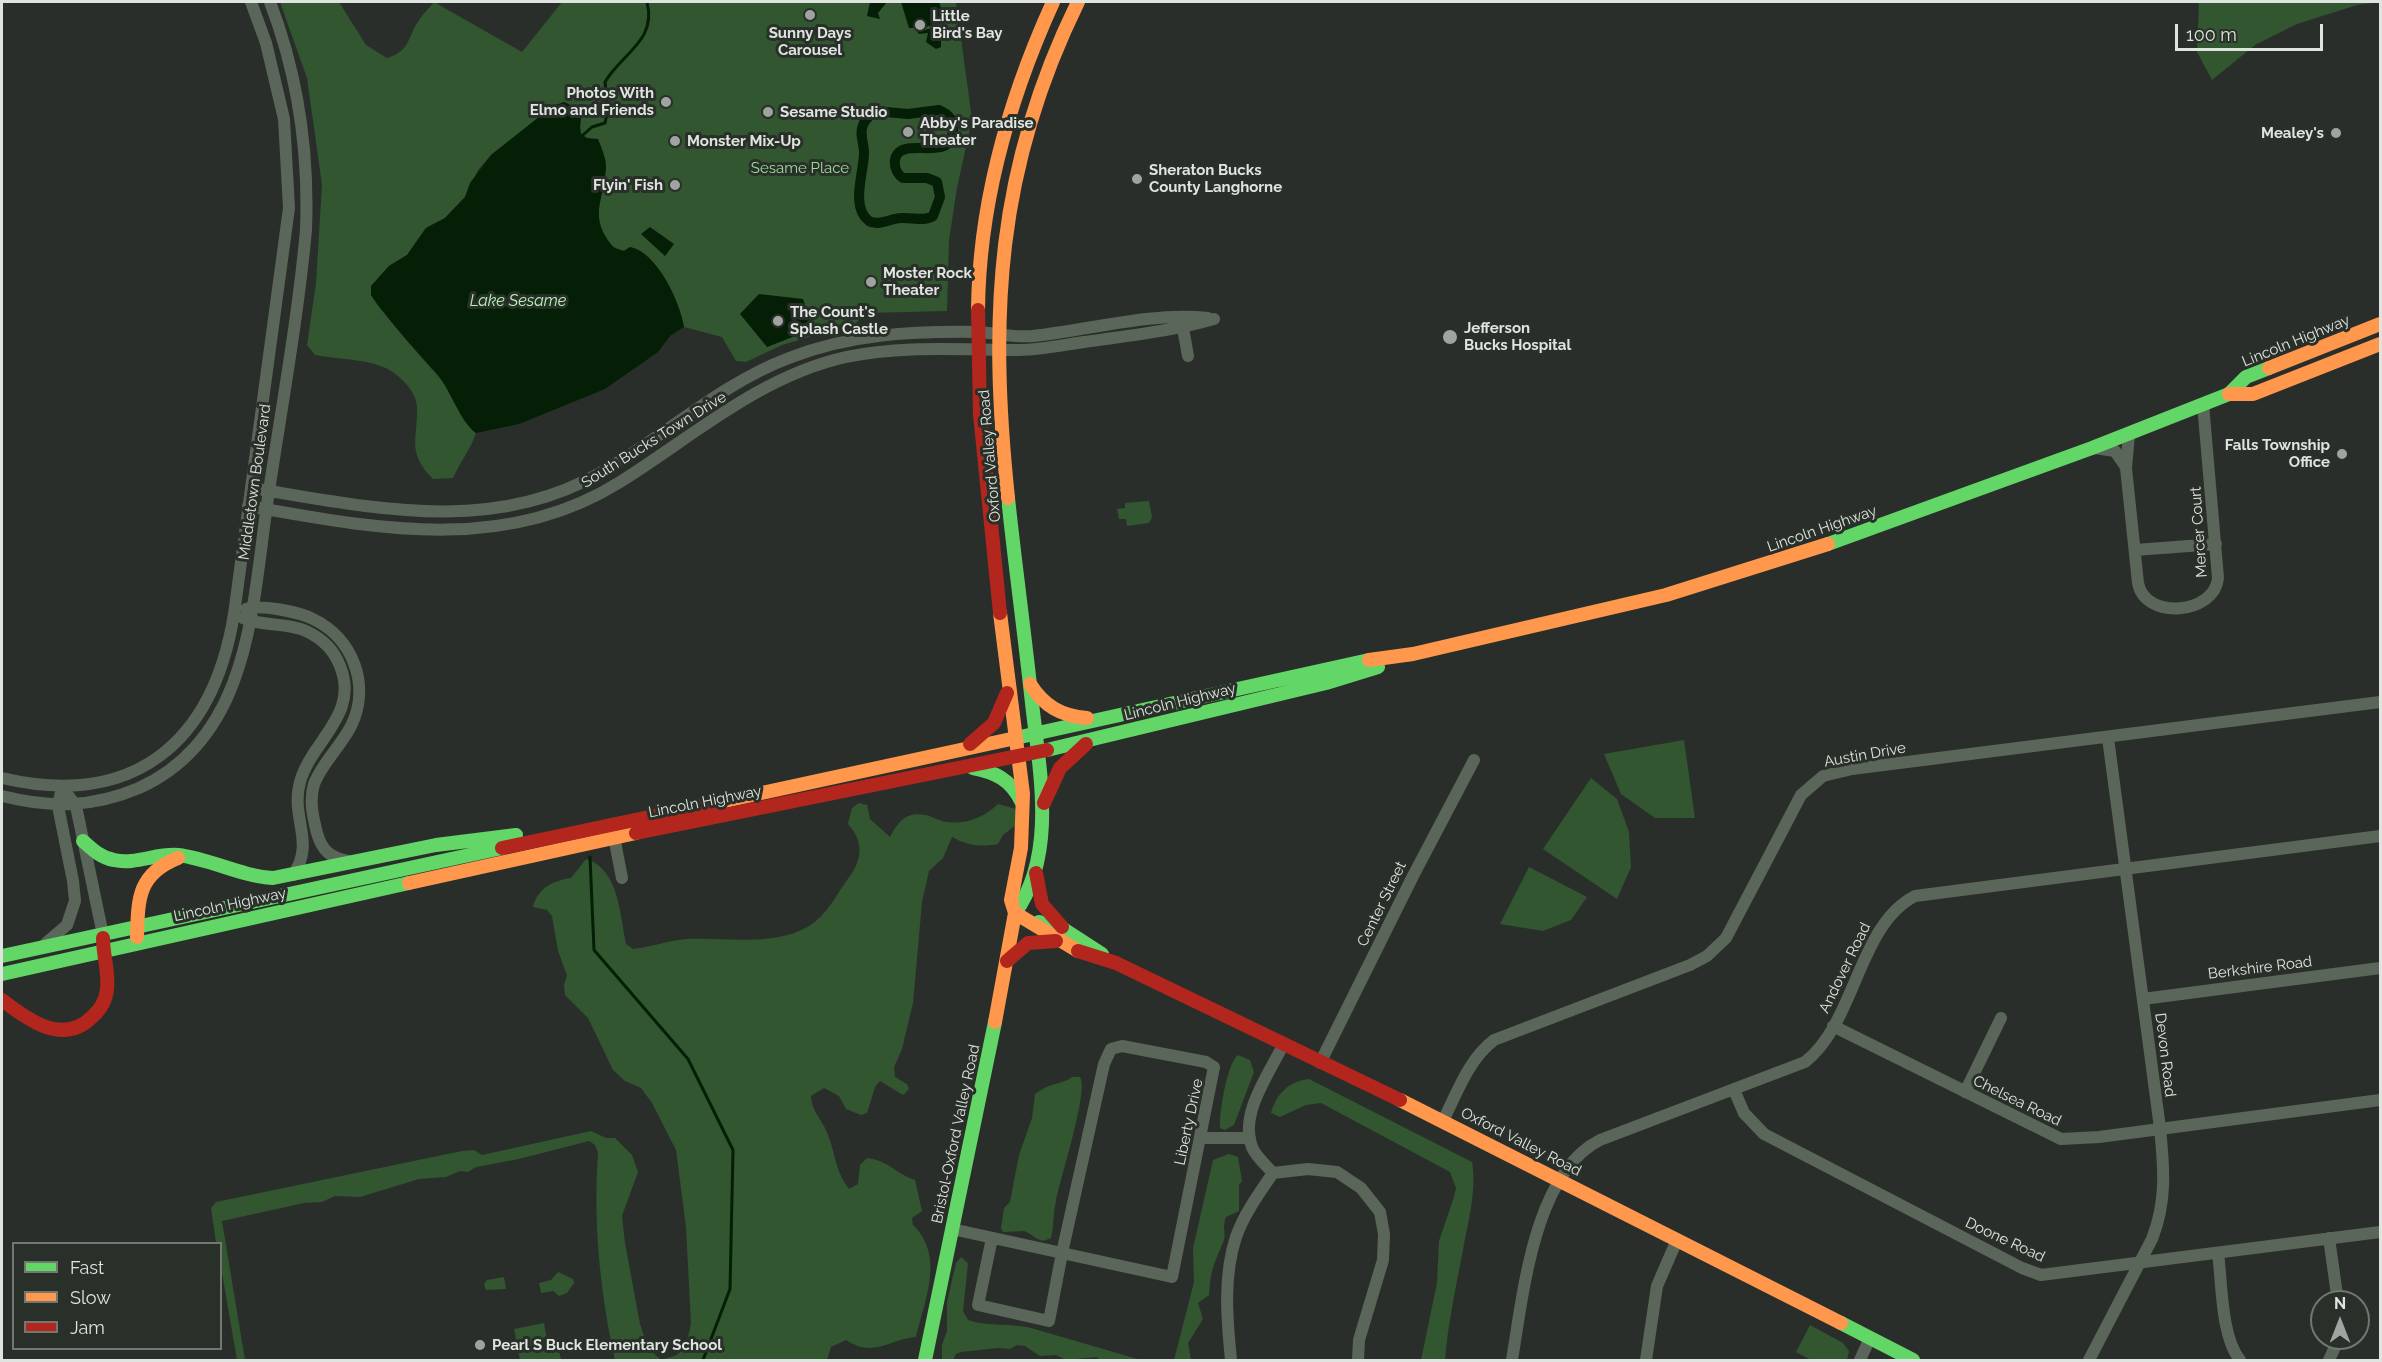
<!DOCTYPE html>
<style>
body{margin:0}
#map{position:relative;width:2382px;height:1362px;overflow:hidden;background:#2a2e2a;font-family:Raleway,sans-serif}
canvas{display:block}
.frame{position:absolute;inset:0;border:3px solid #e0e4e0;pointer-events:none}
.legend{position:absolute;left:12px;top:1242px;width:210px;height:108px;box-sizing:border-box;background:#292f29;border:2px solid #727772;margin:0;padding:8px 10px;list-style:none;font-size:18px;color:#e0e4e0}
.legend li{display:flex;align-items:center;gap:12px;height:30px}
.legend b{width:30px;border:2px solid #727772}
.north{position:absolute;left:2310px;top:1290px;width:60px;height:60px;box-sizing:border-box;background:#292f29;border:2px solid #727772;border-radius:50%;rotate:0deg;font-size:16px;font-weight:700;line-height:24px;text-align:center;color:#e0e4e0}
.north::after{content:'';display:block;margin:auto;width:21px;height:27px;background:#a0a4a0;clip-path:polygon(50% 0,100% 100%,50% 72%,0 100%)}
.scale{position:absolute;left:2175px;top:24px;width:148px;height:27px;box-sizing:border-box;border:3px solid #e0e4e0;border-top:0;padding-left:8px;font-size:18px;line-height:21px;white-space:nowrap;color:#e0e4e0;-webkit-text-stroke:4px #292f29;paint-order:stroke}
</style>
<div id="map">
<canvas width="2382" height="1362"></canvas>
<div class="frame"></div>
<ul class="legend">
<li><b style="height:8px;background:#63d668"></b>Fast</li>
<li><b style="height:8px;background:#ff974d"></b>Slow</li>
<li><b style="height:8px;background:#b3261e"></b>Jam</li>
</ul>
<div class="north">N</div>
<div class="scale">100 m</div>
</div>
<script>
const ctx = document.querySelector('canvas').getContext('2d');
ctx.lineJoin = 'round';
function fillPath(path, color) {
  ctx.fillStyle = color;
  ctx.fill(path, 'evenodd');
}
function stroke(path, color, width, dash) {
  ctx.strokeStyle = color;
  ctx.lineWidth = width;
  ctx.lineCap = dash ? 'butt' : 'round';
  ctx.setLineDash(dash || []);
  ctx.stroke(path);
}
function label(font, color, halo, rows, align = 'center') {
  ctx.font = font + ' Raleway,sans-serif';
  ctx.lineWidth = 6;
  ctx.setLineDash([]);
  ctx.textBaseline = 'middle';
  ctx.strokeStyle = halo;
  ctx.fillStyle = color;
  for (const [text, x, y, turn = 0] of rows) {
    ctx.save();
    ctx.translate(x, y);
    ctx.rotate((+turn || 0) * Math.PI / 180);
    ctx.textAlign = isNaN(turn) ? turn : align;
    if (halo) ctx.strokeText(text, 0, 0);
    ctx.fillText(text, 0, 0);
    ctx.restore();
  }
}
const green = new Path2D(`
 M280 2H339L366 45 387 58C411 51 407 37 419 20 423 14 429 8 434 2L522 52 562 2H956L972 119 957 188 949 240 947 311 865 313 856 323 782 345 746 362 736 361 722 337 684 327C680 303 657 252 630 247L624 251C581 238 605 196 606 166 606 158 601 147 598 139L587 138 581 133 577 108 553 106 491 155 478 170 465 197 445 218 426 228 407 255 389 266 378 278 371 295C390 323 415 350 437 375 452 391 458 419 476 433 471 449 460 462 453 478L433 479C406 452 418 439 417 407 417 391 397 372 383 367 364 359 336 359 315 355L307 345 316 283 322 185 307 78Z
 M2199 2H2380L2357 5 2297 24 2255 45 2212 80 2197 52Z
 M1149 501 1152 517 1149 523 1127 526 1126 519H1119L1117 509 1125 508V503Z
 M1684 740 1695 818H1655L1621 794 1604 754Z
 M1591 778 1617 799 1629 832 1631 867 1617 899 1543 849Z
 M859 803 867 805 870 819 890 837C898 822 906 811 925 815 933 816 940 822 947 822 966 825 986 816 998 804L1016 809V825L1003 835 998 844C981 847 968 846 952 837L943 858 929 871 922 902 913 1003 902 1049 894 1067 895 1077 907 1084 909 1089 903 1095 880 1081 875 1087 867 1113 861 1115 846 1109 839 1096 824 1088 811 1096C812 1113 823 1120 828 1135 836 1156 835 1170 849 1189L858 1184 860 1165 867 1158C887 1160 897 1174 915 1180L922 1211 912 1218 913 1225C945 1256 925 1300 916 1337 887 1340 874 1358 846 1340L831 1347 827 1360H615C600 1292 593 1223 598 1153L595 1145 589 1141 519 1159 476 1167 468 1172 460 1171 446 1177 419 1179 360 1197 335 1196 322 1202 304 1203 222 1221 245 1360H237L221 1267 220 1244 216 1243 211 1208 216 1202 462 1151 474 1150 482 1155 591 1131 606 1138H615L632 1155 638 1172 622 1216 625 1243 640 1324 648 1348 661 1360 677 1355 686 1345 691 1324 686 1227 676 1150 652 1103 641 1088 625 1081 613 1070 588 1018 565 995 564 985 567 975 558 951 552 916 547 910 533 907C538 888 552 881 571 878L586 859C619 869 620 915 626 944L633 949C652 947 669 940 687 939 725 937 776 947 809 926 827 915 835 897 847 880 862 861 865 843 848 824L852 808Z
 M1529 867 1587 897 1571 920 1543 931 1500 924Z
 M1238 1055 1250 1060 1254 1072 1234 1125 1225 1130 1220 1128C1219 1113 1227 1063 1238 1055Z
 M1072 1077H1080C1089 1091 1060 1179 1056 1201 1053 1213 1054 1225 1051 1238 1038 1245 1035 1235 1024 1231L1003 1232 1001 1228 1004 1208 1010 1202 1019 1155 1032 1118 1035 1094C1050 1082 1062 1085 1072 1077Z
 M1309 1079 1472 1162C1477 1191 1468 1222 1463 1250 1456 1287 1448 1323 1445 1360H1421L1437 1283 1439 1241 1454 1197 1456 1188 1450 1172 1321 1103 1306 1105 1280 1117 1271 1113C1276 1094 1289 1081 1309 1079Z
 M1229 1154 1238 1157 1242 1181 1239 1185V1211L1226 1217C1222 1226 1226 1234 1224 1240 1215 1262 1210 1270 1209 1295L1198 1303 1203 1319 1188 1343 1191 1360H1174L1194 1282 1193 1248 1213 1160Z
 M961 1257 968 1263 963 1311 968 1320C989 1327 1011 1323 1031 1328L1141 1360H1100L1097 1357 1066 1360 1056 1355 1040 1356 1025 1346 1017 1345 1010 1349 998 1348 961 1352 956 1354 953 1360H942V1345L947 1331V1302L956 1263Z
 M558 1272 573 1279 574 1283 567 1293 559 1296 553 1291 541 1293 539 1283 551 1280Z
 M504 1277 506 1289 486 1290 484 1284 487 1280Z
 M544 1323 547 1340 557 1338 561 1360H520L514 1329Z
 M1810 1325 1843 1343 1849 1351 1847 1360H1811L1796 1352Z`);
const water = new Path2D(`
 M870 2H887L878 13 880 19 867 16Z
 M901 2H939L942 10 936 24 919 29 920 31 941 26V47L936 49 926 42 928 33 919 34 914 28H909Z
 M564 102 577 108 581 112C582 128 573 139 598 139 601 147 606 158 606 167 604 202 587 216 614 248L624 251 630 247C657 252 680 302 684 327L670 336 658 352 605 389 519 424 476 433C460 421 451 391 438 375 417 352 396 328 377 304L371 295V286L389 266 407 255 426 228 445 218 465 197 470 183 491 155 553 106Z
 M650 227 674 244 665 256 641 234Z
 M759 294 803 299 810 319 808 331 767 347 740 314Z`);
const stream = new Path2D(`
 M583 135 592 127 605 123 608 109 605 82C622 53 657 41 647 2
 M590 857 594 950 688 1059 733 1150 730 1289 703 1360`);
const canal = new Path2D(`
 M939 110C947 114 953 118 953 127 955 157 923 145 906 149 890 152 893 172 903 178H927L937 182 940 197 933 216C924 222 912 217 901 218 891 218 878 227 869 221 850 207 864 172 864 153 864 143 859 134 863 125 865 119 870 115 875 111L908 114Z`);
const street = new Path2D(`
 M1183 328 1188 356
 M2129 434 2126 468 2138 583C2145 621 2215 614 2218 578L2203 404
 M2095 448 2115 451 2126 467
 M251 488C369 507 490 536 600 473 664 437 720 384 789 358 850 334 912 331 978 332 996 333 1015 338 1033 336 1090 330 1150 312 1208 318
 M248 506C374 528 504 555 620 482 692 437 760 376 846 357 903 345 961 350 1019 350 1040 350 1063 345 1084 342 1128 336 1172 331 1214 319
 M2135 550 2216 544
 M246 609C261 604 299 612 313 619 353 638 371 686 351 726 341 746 322 763 314 784 309 801 313 817 317 833 322 851 331 858 348 861
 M243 618C262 627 286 622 306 631 321 638 334 650 340 666 360 715 311 741 300 782 290 818 316 842 293 875
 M2 778C134 809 213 743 234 614L289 208 284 119 266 43 251 2
 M62 787 76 806 103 935
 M2 796C50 808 92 808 139 788 254 736 252 599 269 491 282 405 298 317 306 230 309 152 298 75 270 2
 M614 837 622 878
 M46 943 67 925 75 901 73 881 58 806 62 787
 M2143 999 2380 968
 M1833 1026 2061 1139 2099 1137 2380 1100
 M1122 1046 1206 1062 1214 1067 1172 1277 1062 1253 1104 1064 1111 1049Z
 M1320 1063 1413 876 1474 760
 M1734 1090 1744 1113 1764 1134 2022 1268 2041 1275 2380 1232
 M1965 1092 2001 1018
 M1443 1121C1457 1093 1468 1060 1494 1040L1690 965 1707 956 1726 938 1801 795 1823 776 1852 769 2380 702
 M1201 1138H1250
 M1273 1173C1267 1166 1255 1156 1252 1147 1239 1114 1269 1074 1283 1045
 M952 1229 1062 1253 1049 1321 978 1305 992 1238
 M2329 1238 2338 1302
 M2218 1253C2222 1283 2221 1337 2240 1360
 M1231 1360C1227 1320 1223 1276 1236 1237 1244 1214 1260 1192 1273 1173L1308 1169 1337 1172 1361 1188 1380 1212 1384 1234 1383 1260 1359 1340 1358 1360
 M1512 1360C1523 1295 1534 1173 1600 1140L1805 1062C1856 1022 1858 925 1915 896L2380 836
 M1646 1360 1657 1286 1677 1240
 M1860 1360 1870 1338
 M2089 1360 2152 1239C2167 1201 2164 1168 2160 1128L2108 738
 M2329 1360 2339 1338`);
const fast = new Path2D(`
 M1008 498C1015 564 1024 629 1031 694 1038 764 1059 852 1015 913
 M1828 544 2092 448 2229 394 2246 377 2269 368
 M1011 739 1369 660
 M1047 750 1326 683 1378 667
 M973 768C995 772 1011 780 1021 801
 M83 841C92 849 101 858 114 860 135 865 157 853 178 855 211 859 240 876 273 878L436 845 516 835
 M1039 922 1065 930 1102 954
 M2 956 502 848
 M2 974 409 883
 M1841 1323 1913 1360
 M925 1360 995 1022`);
const slow = new Path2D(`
 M978 310C979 203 1009 99 1053 2
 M2269 368 2380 324
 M2229 394H2253L2380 344
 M1008 498C989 316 996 169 1078 2
 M1000 613 1023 794 1021 848 1011 900 1015 913 1078 951
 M1369 660 1413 654 1666 595 1828 544
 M1030 684C1044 706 1061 716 1087 718
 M720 802 1011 739
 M409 883 636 833
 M137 937C138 898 138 874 178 858
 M995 1022 1015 913
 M1400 1100 1841 1323`);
const jam = new Path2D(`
 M978 310 980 414 1000 613
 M970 744 994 723 1007 693
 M1044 803 1060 768 1086 744
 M636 833 1047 750
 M502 848 720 802
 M1036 873 1042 904 1062 927
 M1078 951 1116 963 1400 1100
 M1007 961 1028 943 1056 941
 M2 1000C28 1020 63 1046 92 1017 100 1010 106 1000 107 989 109 972 103 955 103 938`);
const markers = [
 [810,15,6,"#a0a4a0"],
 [920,25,6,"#a0a4a0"],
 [666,102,6,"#a0a4a0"],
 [768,112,6,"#a0a4a0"],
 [908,132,6,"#a0a4a0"],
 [2336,133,6,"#a0a4a0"],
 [675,141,6,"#a0a4a0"],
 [1137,179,6,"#a0a4a0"],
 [675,185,6,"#a0a4a0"],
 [871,282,6,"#a0a4a0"],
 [778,321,6,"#a0a4a0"],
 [1450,337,8,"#a0a4a0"],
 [2342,454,6,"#a0a4a0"],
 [480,1345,6,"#a0a4a0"]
];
const poiNames = [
 ["Little",932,16],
 ["Bird's Bay",932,33],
 ["Sunny Days",810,33,"center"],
 ["Carousel",810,50,"center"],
 ["Photos With",654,93,"right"],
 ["Elmo and Friends",654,110,"right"],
 ["Sesame Studio",780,112],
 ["Abby's Paradise",920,123],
 ["Theater",920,140],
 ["Mealey's",2324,133,"right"],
 ["Monster Mix-Up",687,141],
 ["Sheraton Bucks",1149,170],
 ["County Langhorne",1149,187],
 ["Flyin' Fish",663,185,"right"],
 ["Moster Rock",883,273],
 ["Theater",883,290],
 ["The Count's",790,312],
 ["Splash Castle",790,329],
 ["Jefferson",1464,328],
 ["Bucks Hospital",1464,345],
 ["Falls Township",2330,445,"right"],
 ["Office",2330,462,"right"],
 ["Pearl S Buck Elementary School",492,1345]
];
const parkNames = [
 ["Sesame Place",800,168]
];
const streetNames = [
 ["Lincoln Highway",2296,341,-22],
 ["South Bucks Town Drive",654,440,-32],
 ["Oxford Valley Road",990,456,-95],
 ["Middletown Boulevard",255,482,-82],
 ["Lincoln Highway",1822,529,-19],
 ["Mercer Court",2199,532,-94],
 ["Lincoln Highway",1180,702,-14],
 ["Austin Drive",1865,755,-10],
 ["Lincoln Highway",705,802,-11],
 ["Center Street",1382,904,-64],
 ["Lincoln Highway",230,905,-12],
 ["Andover Road",1845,968,-64],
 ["Berkshire Road",2260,968,-7],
 ["Devon Road",2165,1055,83],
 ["Chelsea Road",2017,1101,26],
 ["Liberty Drive",1189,1122,-78],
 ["Bristol-Oxford Valley Road",956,1134,-78],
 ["Oxford Valley Road",1521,1142,27],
 ["Doone Road",2005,1240,25]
];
const waterNames = [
 ["Lake Sesame",518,301]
];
fillPath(green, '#315630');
fillPath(water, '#041f05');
stroke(stream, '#041f05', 3);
stroke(canal, '#041f05', 10);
stroke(street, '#5b665a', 12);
stroke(fast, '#63d668', 14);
stroke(slow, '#ff974d', 14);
stroke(jam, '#b3261e', 14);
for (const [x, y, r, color] of markers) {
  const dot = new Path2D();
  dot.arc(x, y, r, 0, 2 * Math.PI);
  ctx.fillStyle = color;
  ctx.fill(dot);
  stroke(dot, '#292f29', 2);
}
label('bold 15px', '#e0e4e0', '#292f29', poiNames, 'left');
label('15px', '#9ddf9a', '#292f29', parkNames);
label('15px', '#e0e4e0', '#292f29', streetNames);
label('italic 16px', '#b5f7b2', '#292f29', waterNames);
</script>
